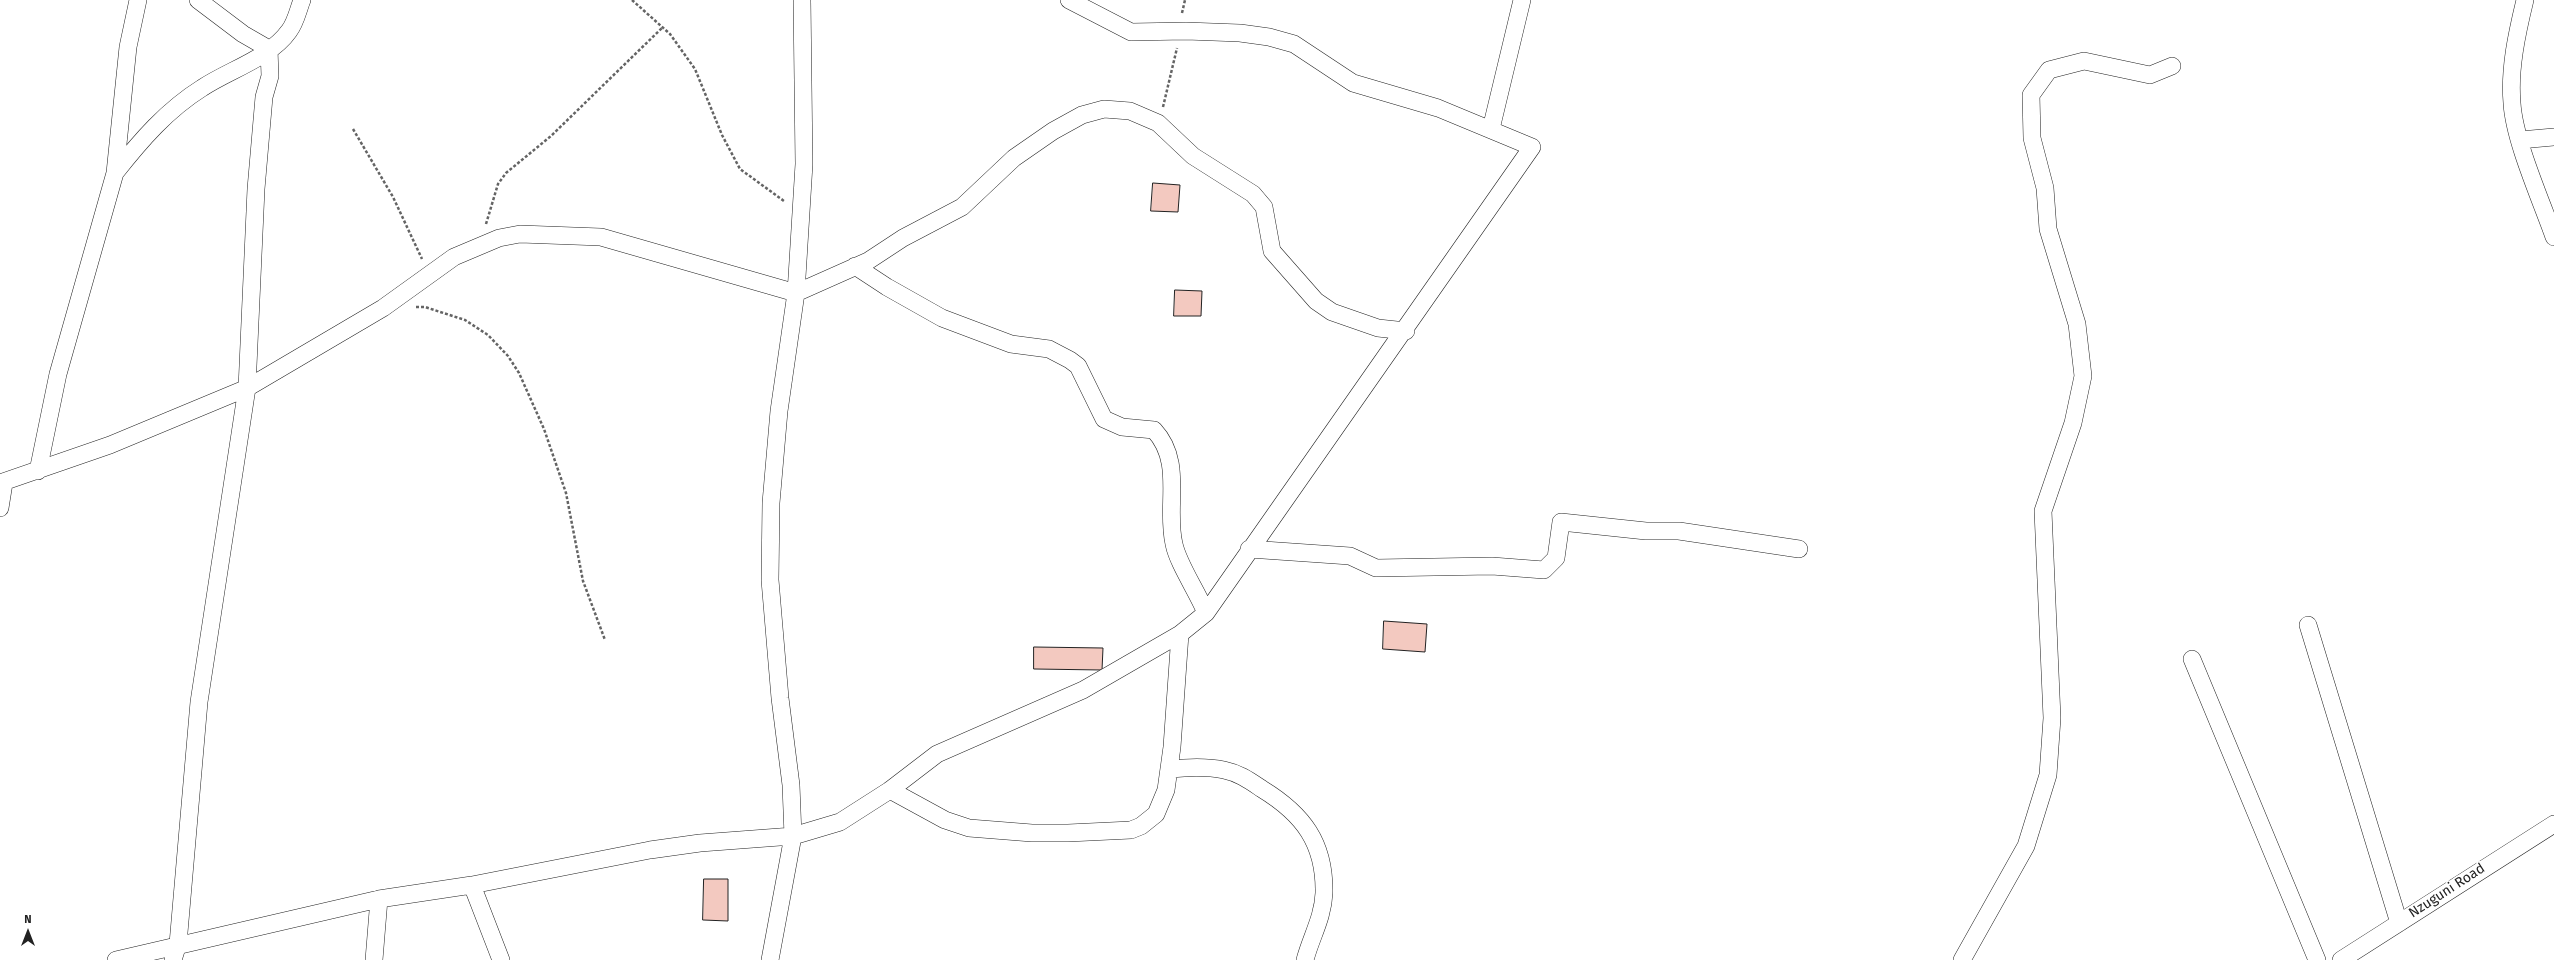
<!DOCTYPE html>
<style>
body{margin:0}
#map{position:relative;width:2554px;height:960px;overflow:hidden;background:#fff;font-family:"Fira Sans",sans-serif}
canvas{display:block}
.north{position:absolute;left:8px;top:912px;width:40px;height:40px;-webkit-text-stroke:3px #fff;paint-order:stroke;rotate:0deg;font-size:11px;font-weight:700;line-height:16px;text-align:center;color:#222}
.north::after{content:'';display:block;margin:auto;width:14px;height:18px;background:#222;clip-path:polygon(50% 0,100% 100%,50% 72%,0 100%)}
</style>
<div id="map">
<canvas width="2554" height="960"></canvas>
<div class="north">N</div>
</div>
<script>
const ctx = document.querySelector('canvas').getContext('2d');
ctx.lineJoin = 'round';
function fillPath(path, color) {
  ctx.fillStyle = color;
  ctx.fill(path, 'evenodd');
}
function stroke(path, color, width, dash) {
  ctx.strokeStyle = color;
  ctx.lineWidth = width;
  ctx.lineCap = dash ? 'butt' : 'round';
  ctx.setLineDash(dash || []);
  ctx.stroke(path);
}
function label(font, color, halo, rows, align = 'center') {
  ctx.font = font + ' "Fira Sans",sans-serif';
  ctx.lineWidth = 3;
  ctx.setLineDash([]);
  ctx.textBaseline = 'middle';
  ctx.strokeStyle = halo;
  ctx.fillStyle = color;
  for (const [text, x, y, turn = 0] of rows) {
    ctx.save();
    ctx.translate(x, y);
    ctx.rotate((+turn || 0) * Math.PI / 180);
    ctx.textAlign = isNaN(turn) ? turn : align;
    if (halo) ctx.strokeText(text, 0, 0);
    ctx.fillText(text, 0, 0);
    ctx.restore();
  }
}
const building = new Path2D(`
 M1153 183 1180 185 1178 212 1151 211Z
 M1175 290 1202 291 1201 316H1174Z
 M1384 621 1427 624 1425 652 1383 649Z
 M1034 647 1103 648 1102 670 1034 669Z
 M704 879H728V921L703 920Z`);
const path = new Path2D(`
 M632 0 670 34 695 69 722 135 740 169 784 201
 M1182 13 1185 0
 M1163 107 1177 48
 M353 129 393 197 422 259
 M486 224 498 184 506 173 551 136 663 27
 M416 307H425L465 320 488 335 508 356 519 373 544 429 566 493 583 581 605 640`);
const street = new Path2D(`
 M2525 0C2517 33 2509 69 2512 103 2514 140 2541 200 2554 237
 M1491 129 1522 0
 M2520 140 2554 137
 M115 173C141 140 167 110 202 88 229 70 270 58 289 31 296 22 298 10 302 0
 M855 266 887 287 942 318 1011 344 1049 349 1070 360 1078 366 1104 419 1122 427 1154 430C1184 462 1165 506 1174 544 1178 564 1197 591 1206 613
 M38 471 58 374 115 173 128 47 138 0
 M0 483 110 445 247 388 383 308 454 257 499 238 520 234 601 237 796 293 868 261 903 238 962 207 1014 158 1053 131 1082 115 1104 109 1130 111 1158 123 1193 156 1253 194 1264 207 1272 251 1316 301 1332 312 1378 328 1406 331
 M0 508 4 483
 M1249 549 1350 556 1376 568 1492 566 1544 570 1556 558 1561 522 1646 531H1679L1799 549
 M2308 625 2399 923
 M2192 659 2317 960
 M1170 769C1188 767 1206 766 1224 770 1239 773 1250 781 1262 789 1303 814 1325 843 1324 893 1323 918 1311 937 1305 960
 M890 790 945 820 969 828 1032 833H1068L1131 830 1141 826 1156 814 1166 790 1172 747 1180 634
 M472 885 501 960
 M116 960 379 899 472 885 650 850 700 843 793 836 840 822 890 790 937 754 1083 690 1180 634 1206 613 1532 147 1438 108 1353 83 1294 44 1269 37 1240 33 1186 31 1131 32 1069 0
 M173 960 178 944 199 702 247 388 256 189 264 97 270 76 269 49 243 34 198 0
 M374 960 379 899
 M770 960 793 836 791 785 780 698 770 580 771 503 779 411 796 293 804 164 802 0
 M1962 960 2026 846 2048 775 2052 718 2043 511 2073 423 2083 376 2077 324 2048 229 2045 188 2032 138 2031 95 2049 70 2084 61 2150 75 2172 66
 M2341 960 2554 824`);
const streetNames = [
 ["Nzuguni Road",2447,891,-33]
];
fillPath(building, '#f3c9c0');
stroke(building, '#222', 1);
stroke(street, '#222', 18);
stroke(path, '#646464', 2.5, [3, 2]);
stroke(street, '#fff', 17);
label('14px', '#222', '#fff', streetNames);
</script>
